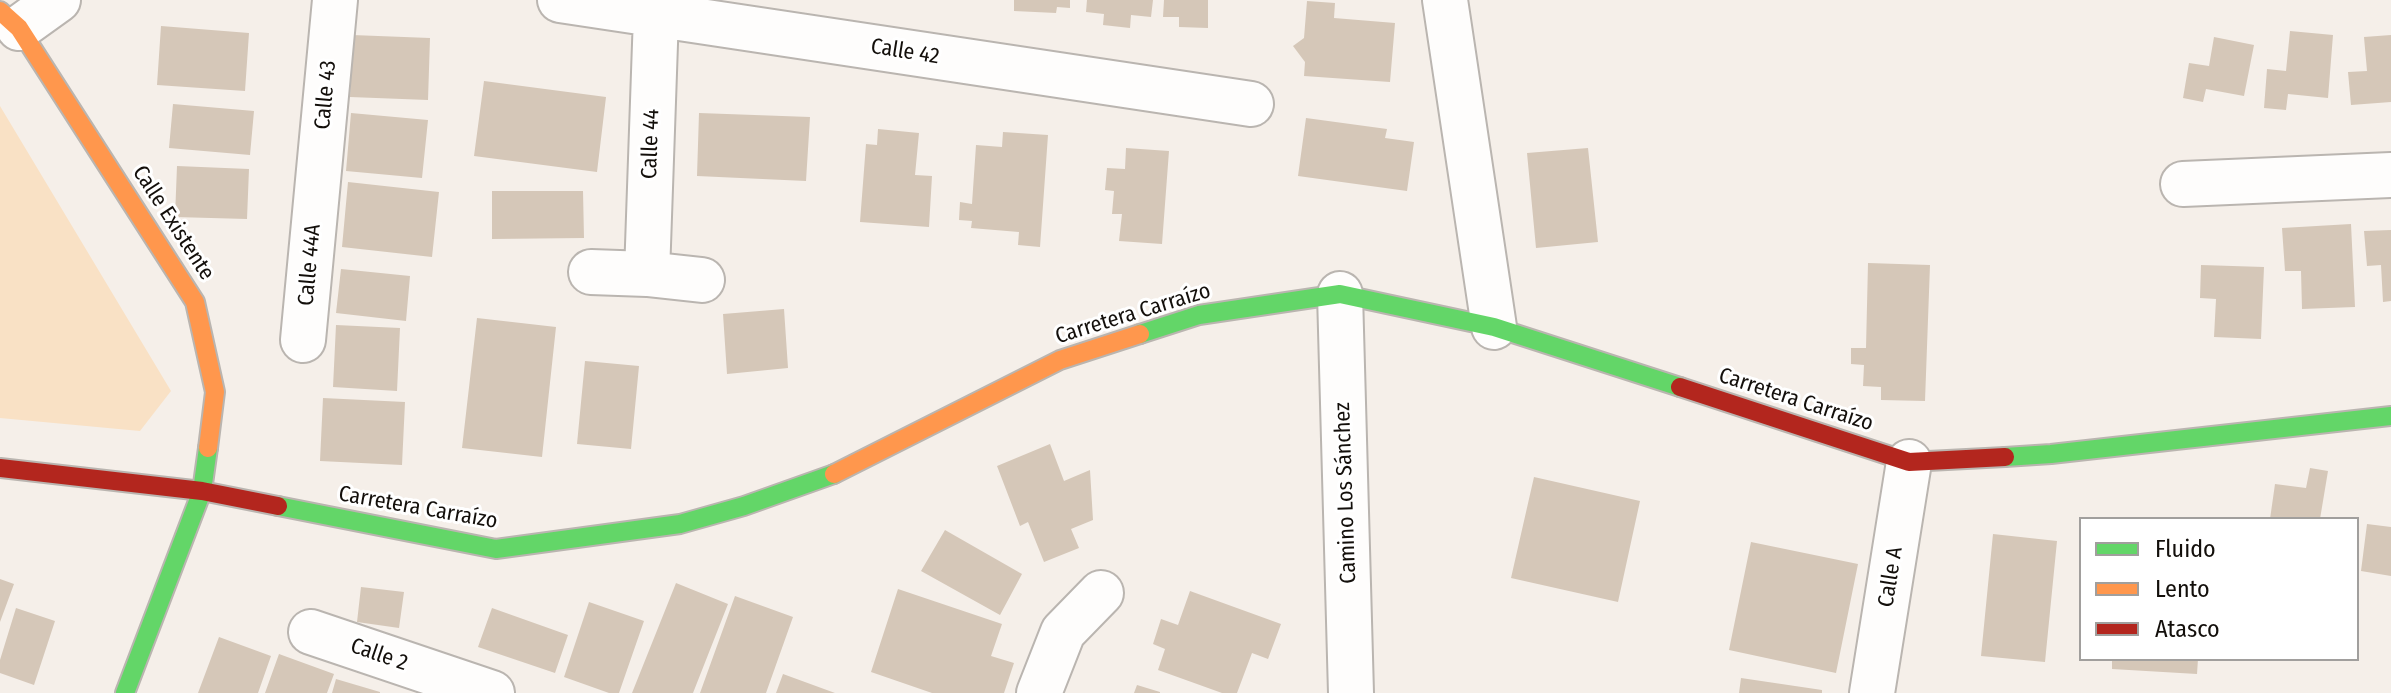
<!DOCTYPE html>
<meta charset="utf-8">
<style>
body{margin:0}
#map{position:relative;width:2391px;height:693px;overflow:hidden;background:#f5efe9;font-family:"Fira Sans Condensed",sans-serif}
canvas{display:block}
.legend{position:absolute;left:2079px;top:517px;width:280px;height:144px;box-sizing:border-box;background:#fff;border:2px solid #a19f9d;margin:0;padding:10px 14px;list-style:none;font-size:24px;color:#130f0b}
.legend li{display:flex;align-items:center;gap:16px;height:40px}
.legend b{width:40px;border:2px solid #a19f9d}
</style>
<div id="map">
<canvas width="2391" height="693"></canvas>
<ul class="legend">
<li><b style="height:10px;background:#63d668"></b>Fluido</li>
<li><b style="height:10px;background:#ff974d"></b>Lento</li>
<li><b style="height:10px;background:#b3261e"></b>Atasco</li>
</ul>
</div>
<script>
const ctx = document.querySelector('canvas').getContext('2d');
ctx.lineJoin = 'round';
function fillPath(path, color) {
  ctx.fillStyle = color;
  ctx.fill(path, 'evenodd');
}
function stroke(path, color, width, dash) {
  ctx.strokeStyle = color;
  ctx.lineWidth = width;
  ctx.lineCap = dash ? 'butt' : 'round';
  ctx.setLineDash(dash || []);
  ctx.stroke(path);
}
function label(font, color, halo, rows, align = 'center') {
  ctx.font = font + ' "Fira Sans Condensed",sans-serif';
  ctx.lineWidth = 6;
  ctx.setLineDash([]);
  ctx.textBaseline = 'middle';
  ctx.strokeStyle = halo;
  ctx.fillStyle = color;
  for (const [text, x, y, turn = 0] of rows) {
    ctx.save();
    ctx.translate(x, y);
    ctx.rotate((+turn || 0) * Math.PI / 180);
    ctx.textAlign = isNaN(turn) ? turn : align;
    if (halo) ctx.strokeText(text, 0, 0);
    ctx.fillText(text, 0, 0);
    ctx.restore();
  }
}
const green = new Path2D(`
 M0 106 171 391 140 431 0 418Z`);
const building = new Path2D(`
 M1014 0H1070V8L1057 7 1056 13 1014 11Z
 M1087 0H1153L1151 17 1131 15 1130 28 1103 25 1104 14 1086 12Z
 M1164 0H1208V28L1179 27V17H1163Z
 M1307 1 1335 3 1334 18 1395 23 1390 82 1304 76 1305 62 1293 46 1304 38Z
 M161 26 249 33 245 91 157 85Z
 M2290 31 2333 35 2328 98 2288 94 2286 110 2264 108 2267 69 2286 71Z
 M352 35 430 38 428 100 350 97Z
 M2391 35V102L2351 105 2348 72 2367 71 2364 37Z
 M2214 37 2254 45 2244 96 2206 89 2203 102 2183 98 2189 63 2209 66Z
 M484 81 606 97 597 172 474 156Z
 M173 104 254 111 250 155 169 148Z
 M351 113 428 120 422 178 346 171Z
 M699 113 810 117 806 181 697 176Z
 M1306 118 1387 129 1385 138 1414 142 1407 191 1298 176Z
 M878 129 919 133 915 175 932 176 929 227 860 222 866 144 877 145Z
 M1003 132 1048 135 1040 247 1018 245 1019 232 971 228 972 221 959 220 960 202 972 204 976 145 1002 147Z
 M1126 148 1169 151 1162 244 1119 241 1122 214H1112L1114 191 1105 190 1107 168 1125 169Z
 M1588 148 1598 242 1536 248 1527 153Z
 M177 166 249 169 247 219 175 217Z
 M348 182 439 192 432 257 342 247Z
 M492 191H583L584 238 492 239Z
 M2351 224 2355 307 2302 309 2301 271H2285L2282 228Z
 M2391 230V301L2383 302 2381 265 2367 266 2364 231Z
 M1868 263 1930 265 1925 401 1881 400V387L1863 386 1864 365 1851 364V348H1866Z
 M2201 265 2264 267 2261 339 2214 337 2216 299 2200 298Z
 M341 269 410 276 406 321 336 313Z
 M784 309 788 368 727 374 723 314Z
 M477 318 556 327 542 457 462 448Z
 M336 325 400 328 397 391 333 387Z
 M585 361 639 366 631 449 577 444Z
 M323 398 405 402 402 465 320 461Z
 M1050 444 1064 481 1090 470 1093 520 1071 529 1079 548 1044 562 1028 522 1020 526 997 466Z
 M2310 468 2328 471 2320 519H2270L2275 484 2306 488Z
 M1534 477 1640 501 1618 602 1511 578Z
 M2367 524 2391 527V576L2361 571Z
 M945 530 1022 574 1000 615 921 571Z
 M1993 534 2057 541 2045 662 1981 656Z
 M1751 542 1858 564 1836 673 1729 650Z
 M0 579 14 584 0 622Z
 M676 583 728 604 693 693H632Z
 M361 587 404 592 399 628 357 622Z
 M898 589 1002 624 991 656 1014 663 1004 693H932L871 672Z
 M1190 591 1281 624 1268 659 1252 653 1237 693H1222L1158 670 1165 649 1153 644 1161 619 1178 625Z
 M735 596 793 617 766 693H700Z
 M589 602 644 621 619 693H609L564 677Z
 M16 608 55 621 34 685 0 673V660Z
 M492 608 568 635 555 673 478 647Z
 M219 637 271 656 258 693H198Z
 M279 654 334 674 327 693H265Z
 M2112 659H2198L2197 674 2112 669Z
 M783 674 835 693H776Z
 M1741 678 1822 690V693H1739Z
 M336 679 380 692V693H332Z
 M1137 685 1160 692V693H1134Z`);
const street = new Path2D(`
 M560 0 1251 104
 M1445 0 1494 327
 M19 28 58 0
 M2183 184 2391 175
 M591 272 647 274 702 280
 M647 274 656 15
 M1340 294 1351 693
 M303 340 335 0
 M311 632 492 693
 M1039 693 1063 632 1101 593
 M1872 693 1909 462`);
const fast = new Path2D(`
 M1140 334 1199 315 1340 294 1494 327 1680 387
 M2005 457 2051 454 2391 416
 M278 506 496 549 680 524 744 506 834 474
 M125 693 202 491 208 448`);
const slow = new Path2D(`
 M0 11 19 28 195 302 215 392 208 448
 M834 474 1060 360 1140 334`);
const jam = new Path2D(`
 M1680 387 1909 462 2005 457
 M0 468 202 491 278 506`);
const streetNames = [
 ["Calle 42",905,52,9],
 ["Calle 43",326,95,-85],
 ["Calle 44",651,144,-88],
 ["Calle Existente",173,223,57],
 ["Calle 44A",310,265,-85],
 ["Carretera Carraízo",1133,314,-17],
 ["Carretera Carraízo",1796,400,18],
 ["Camino Los Sánchez",1346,493,-92],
 ["Carretera Carraízo",418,508,10],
 ["Calle A",1891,577,-81],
 ["Calle 2",379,655,19]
];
fillPath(green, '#f9e1c5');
fillPath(building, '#d5c7b8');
stroke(street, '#bab5b0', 48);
stroke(fast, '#bab5b0', 22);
stroke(slow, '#bab5b0', 22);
stroke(jam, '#bab5b0', 22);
stroke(street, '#fefdfc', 44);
stroke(fast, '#63d668', 18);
stroke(slow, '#ff974d', 18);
stroke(jam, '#b3261e', 18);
label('22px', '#130f0b', '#fff', streetNames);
</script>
